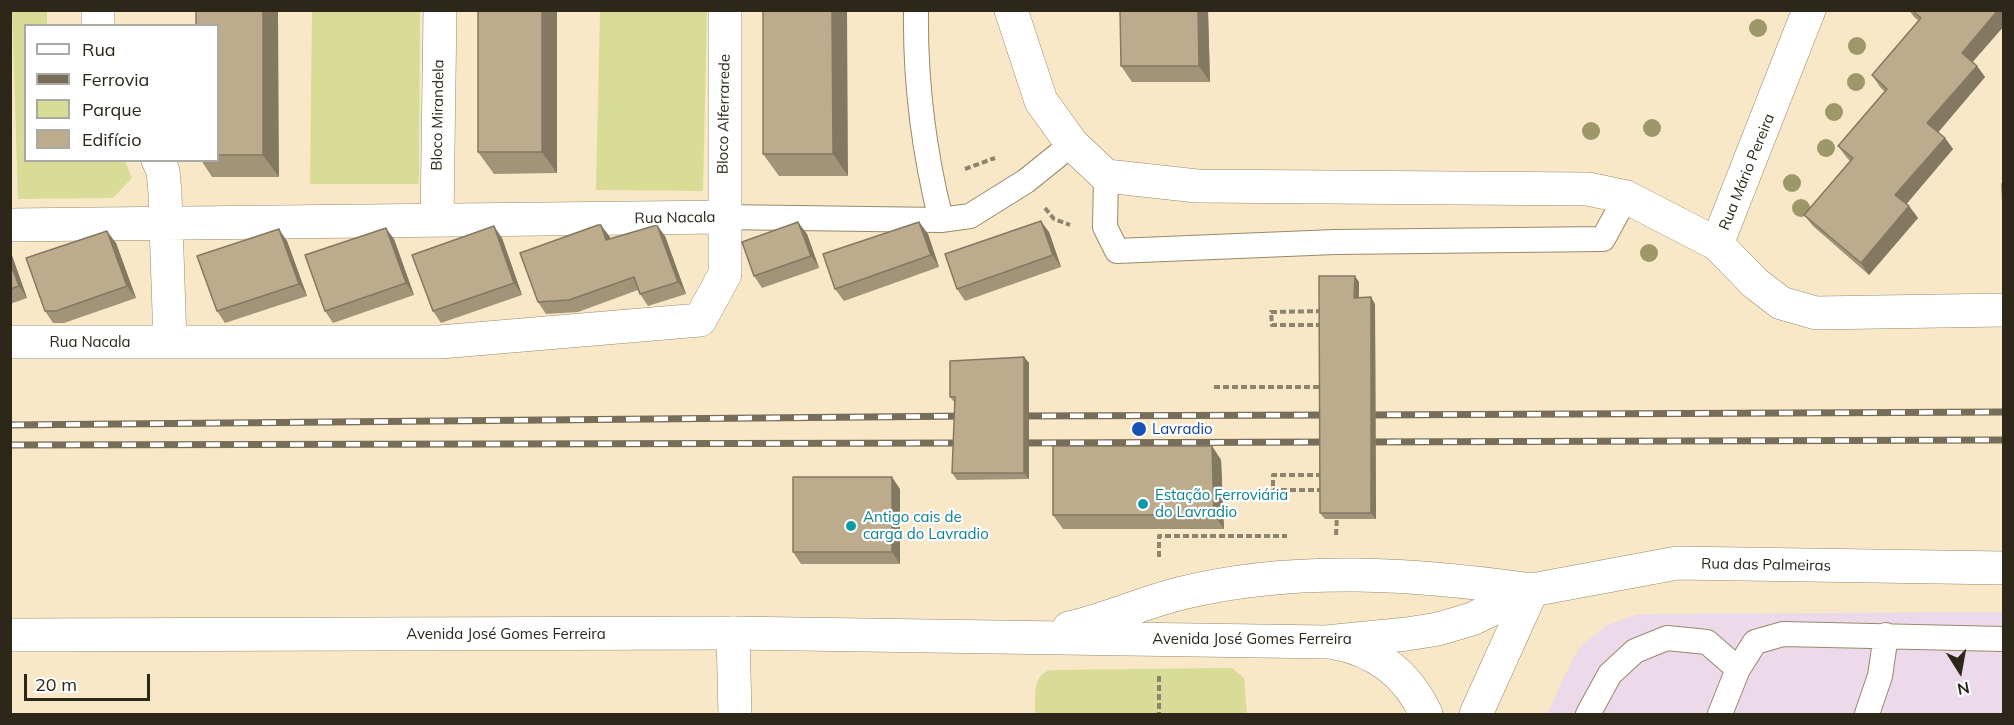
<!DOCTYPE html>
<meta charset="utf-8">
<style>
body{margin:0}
#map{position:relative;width:2014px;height:725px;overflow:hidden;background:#f9e8c7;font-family:Mulish,sans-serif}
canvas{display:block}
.frame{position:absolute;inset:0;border:12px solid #2d271a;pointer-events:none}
.legend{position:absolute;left:24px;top:24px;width:195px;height:138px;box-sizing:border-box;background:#fff;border:2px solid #aba9a3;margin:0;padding:8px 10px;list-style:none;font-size:18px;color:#2d271a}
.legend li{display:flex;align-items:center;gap:12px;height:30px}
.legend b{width:30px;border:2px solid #aba9a3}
.north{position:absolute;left:1930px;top:641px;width:60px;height:60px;-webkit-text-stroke:4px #fff;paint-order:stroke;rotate:169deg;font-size:16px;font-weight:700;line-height:24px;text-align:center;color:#2d271a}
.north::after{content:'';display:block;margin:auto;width:21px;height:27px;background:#2d271a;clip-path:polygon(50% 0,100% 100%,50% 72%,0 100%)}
.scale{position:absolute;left:24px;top:674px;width:126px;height:27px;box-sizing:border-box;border:3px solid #2d271a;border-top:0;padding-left:8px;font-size:18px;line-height:21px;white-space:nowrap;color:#2d271a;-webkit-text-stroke:4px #fff;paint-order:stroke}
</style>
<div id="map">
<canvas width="2014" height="725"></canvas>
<div class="frame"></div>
<ul class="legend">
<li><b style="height:8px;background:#fff"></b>Rua</li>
<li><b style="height:8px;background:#776d59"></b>Ferrovia</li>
<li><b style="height:16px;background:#d9dc96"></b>Parque</li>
<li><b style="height:16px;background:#bcac8d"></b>Edifício</li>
</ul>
<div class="north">N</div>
<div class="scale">20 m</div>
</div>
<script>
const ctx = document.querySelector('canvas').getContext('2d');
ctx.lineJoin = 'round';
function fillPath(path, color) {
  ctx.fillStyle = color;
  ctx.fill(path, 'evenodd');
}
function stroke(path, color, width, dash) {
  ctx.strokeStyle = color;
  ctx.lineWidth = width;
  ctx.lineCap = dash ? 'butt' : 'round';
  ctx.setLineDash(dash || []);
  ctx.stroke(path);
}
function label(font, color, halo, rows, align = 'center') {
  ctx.font = font + ' Mulish,sans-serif';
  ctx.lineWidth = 4.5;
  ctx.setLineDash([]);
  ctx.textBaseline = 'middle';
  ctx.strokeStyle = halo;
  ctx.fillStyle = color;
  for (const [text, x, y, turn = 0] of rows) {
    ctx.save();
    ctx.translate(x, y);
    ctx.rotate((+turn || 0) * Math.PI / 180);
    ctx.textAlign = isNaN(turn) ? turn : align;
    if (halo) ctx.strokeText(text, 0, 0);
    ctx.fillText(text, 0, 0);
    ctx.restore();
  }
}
const industrial = new Path2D(`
 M2003 612V714H1547L1573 658 1582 645 1607 625 1638 614Z`);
const green = new Path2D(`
 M12 11H47V25L26 26V160L125 161 132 178 113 198 18 199Z
 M312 11H420L419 184H310Z
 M600 11H707L703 191 596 190Z
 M1225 668H1232L1244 678 1247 714H1035C1036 698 1031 676 1050 670Z`);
const path = new Path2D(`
 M965 169 995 158
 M1045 208 1054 219 1070 225
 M1322 325H1272L1271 312 1324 311
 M1214 387H1324
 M1322 475H1273V490H1324
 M1336 535 1337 517
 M1159 557V536H1287
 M1159 676V714`);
const lane = new Path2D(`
 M916 10C915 81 924 152 941 220
 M1106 176 1105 227 1117 251 1335 242 1603 239 1626 197
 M723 217 941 220 970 216 1026 181 1072 144
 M1588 714 1610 674 1635 651 1667 638 1707 642 1738 669
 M1720 714 1738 669 1755 642 1783 634 2004 639
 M1867 714 1880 676 1886 635`);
const street = new Path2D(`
 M98 10V26
 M1011 10 1041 101 1072 144 1106 176 1197 186 1588 189 1626 197 1717 244 1755 283 1781 303 1816 313 2004 310
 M158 160 163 171 165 193 170 342
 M437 220 440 10
 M10 225 723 217
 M1717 244 1809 10
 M10 342H440L700 320 725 274V10
 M733 633 735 714
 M1331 642C1376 650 1407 673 1426 714
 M1476 714 1532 590`);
const secondary = new Path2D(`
 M1069 628C1107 620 1144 602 1182 593 1296 565 1417 574 1532 590
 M10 635 733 633 1326 642 1407 634 1438 629 1472 619 1532 590 1677 563 2004 568`);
const rail = new Path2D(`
 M1359 415 2004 412
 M1014 416 1338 415
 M10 425 972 416
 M1359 442 2004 440
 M1014 443 1338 442
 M10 445 969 443`);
const trees = [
 [1758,28],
 [1857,46],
 [1856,82],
 [1834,112],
 [1652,128],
 [1591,131],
 [1826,148],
 [1792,183],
 [1801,208],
 [1649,253]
];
const wall = new Path2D(`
 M478 10H557V173L494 174 478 152Z
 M763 10 848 176H779L763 154Z
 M1208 10 1210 82H1132L1121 66Z
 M1909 10H2004V26L1972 62 1977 66 1985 77 1938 132 1945 138 1953 149 1906 204 1909 206 1918 218 1869 275 1813 226 1804 215 1850 161 1847 158 1838 146 1885 92 1880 87 1872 75 1919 21 1914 17Z
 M218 26 279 177H212L201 160H218Z
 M919 222 928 234 939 267 844 301 835 289Z
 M1049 232 1061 267 965 301 957 289Z
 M807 234 819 268 762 288 754 276Z
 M665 236 686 294 648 306 640 294 638 290 578 312 546 314 538 302 610 237V239Z
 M502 238 522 295 441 323 433 311Z
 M394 239 414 295 333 323 325 311Z
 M287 241 307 296 225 323 217 311Z
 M116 243 136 298 64 323H53L45 311Z
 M10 250 27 298 10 304Z
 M1359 282V298L1375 304 1376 519H1325L1320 513Z
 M1024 357 1029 363V479L957 480 952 473 955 403 950 397Z
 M1212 446 1221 460 1224 529H1063L1053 515Z
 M900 489V564H801L793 552Z`);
const shadedWall = new Path2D(`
 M263 10H278L279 177 263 155Z
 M542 10H557V173L542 152Z
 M832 10H847L848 176 833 154Z
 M1198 10H1208L1210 82 1199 66Z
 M1998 10H2004V26L1970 65 1962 53Z
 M1977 66 1985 77 1936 135 1927 123Z
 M1945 138 1953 149 1904 207 1895 195Z
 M1909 206 1918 218 1869 275 1861 263Z
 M1041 221 1049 232 1061 267 1053 255Z
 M798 222 807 234 819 268 811 256Z
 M919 222 928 234 939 267 931 255Z
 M601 225 610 237 615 252 606 240Z
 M657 225 665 236 686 294 678 282Z
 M494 226 502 238 522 295 514 283Z
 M386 228 394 239 414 295 406 283Z
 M279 229 287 241 307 296 299 284Z
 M107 231 116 243 136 298 127 286Z
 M10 250 27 298 19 286 10 262Z
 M1355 276 1359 282V304L1354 298Z
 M1371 297 1375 304 1376 519 1371 513Z
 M1024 357 1029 363V479L1024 473Z
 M1212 446 1221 460 1224 529 1214 515Z
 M892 477 900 489V564L892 552Z`);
const building = new Path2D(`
 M196 10H263V155H218V26H196Z
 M478 10H542V152H478Z
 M763 10H832L833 154H763Z
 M1120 10H1198L1199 66H1121Z
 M1912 10H1998L1962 53 1977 66 1927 123 1945 138 1895 195 1909 206 1861 263 1804 215 1853 158 1838 146 1887 89 1872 75 1921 18Z
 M2002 184H2004V233Z
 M1041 221 1053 255 957 289 945 254Z
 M798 222 811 256 754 276 742 242Z
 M919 222 931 255 835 289 823 254Z
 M598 225H601L606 240 657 225 678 282 640 294 634 277 569 300 538 302 520 253Z
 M494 226 514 283 433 311 412 255Z
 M386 228 406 283 325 311 305 255Z
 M279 229 299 284 217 311 197 256Z
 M107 231 127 286 56 311H45L26 258Z
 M10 262 19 286 10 289Z
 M1319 276H1355L1354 298 1371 297V513H1320Z
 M1024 357V473H952L955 397H950V361Z
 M1053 446H1212L1214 515H1053Z
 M793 477H892V552H793Z`);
const markers = [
 [1139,429,8,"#1a4fb4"],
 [1143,504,6,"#0f9aa8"],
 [851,526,6,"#0f9aa8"]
];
const streetNames = [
 ["Bloco Alferrarede",724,114,-89],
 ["Bloco Mirandela",438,115,-89],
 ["Rua Mário Pereira",1747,172,-68],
 ["Rua Nacala",675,218,-1],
 ["Rua Nacala",90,342],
 ["Rua das Palmeiras",1766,565,1],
 ["Avenida José Gomes Ferreira",506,634],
 ["Avenida José Gomes Ferreira",1252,639]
];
const transitNames = [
 ["Lavradio",1152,429]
];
const cultureNames = [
 ["Estação Ferroviária",1155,495],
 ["do Lavradio",1155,512],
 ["Antigo cais de",863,517],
 ["carga do Lavradio",863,534]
];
fillPath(industrial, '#ecd9ea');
fillPath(green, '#d9dc96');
stroke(lane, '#98896a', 26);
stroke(street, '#98896a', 34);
stroke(secondary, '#98896a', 34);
stroke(path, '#8e836c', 4, [6, 3]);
stroke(lane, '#fff', 24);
stroke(street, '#fff', 33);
stroke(secondary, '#fff', 33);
stroke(rail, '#776d59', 7);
stroke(rail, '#fff', 4.5, [14]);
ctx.fillStyle = '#9e9768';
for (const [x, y] of trees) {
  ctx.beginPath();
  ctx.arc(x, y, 9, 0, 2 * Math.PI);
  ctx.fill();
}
fillPath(wall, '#a29479');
fillPath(shadedWall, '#847863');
fillPath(building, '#bcac8d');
stroke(building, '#847863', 1.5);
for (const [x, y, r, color] of markers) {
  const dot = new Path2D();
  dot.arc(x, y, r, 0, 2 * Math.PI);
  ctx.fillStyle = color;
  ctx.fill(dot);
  stroke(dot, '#fff', 2);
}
label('15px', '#2d271a', '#fff', streetNames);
label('15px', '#164399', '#fff', transitNames, 'left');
label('15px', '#0d838f', '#fff', cultureNames, 'left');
</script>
